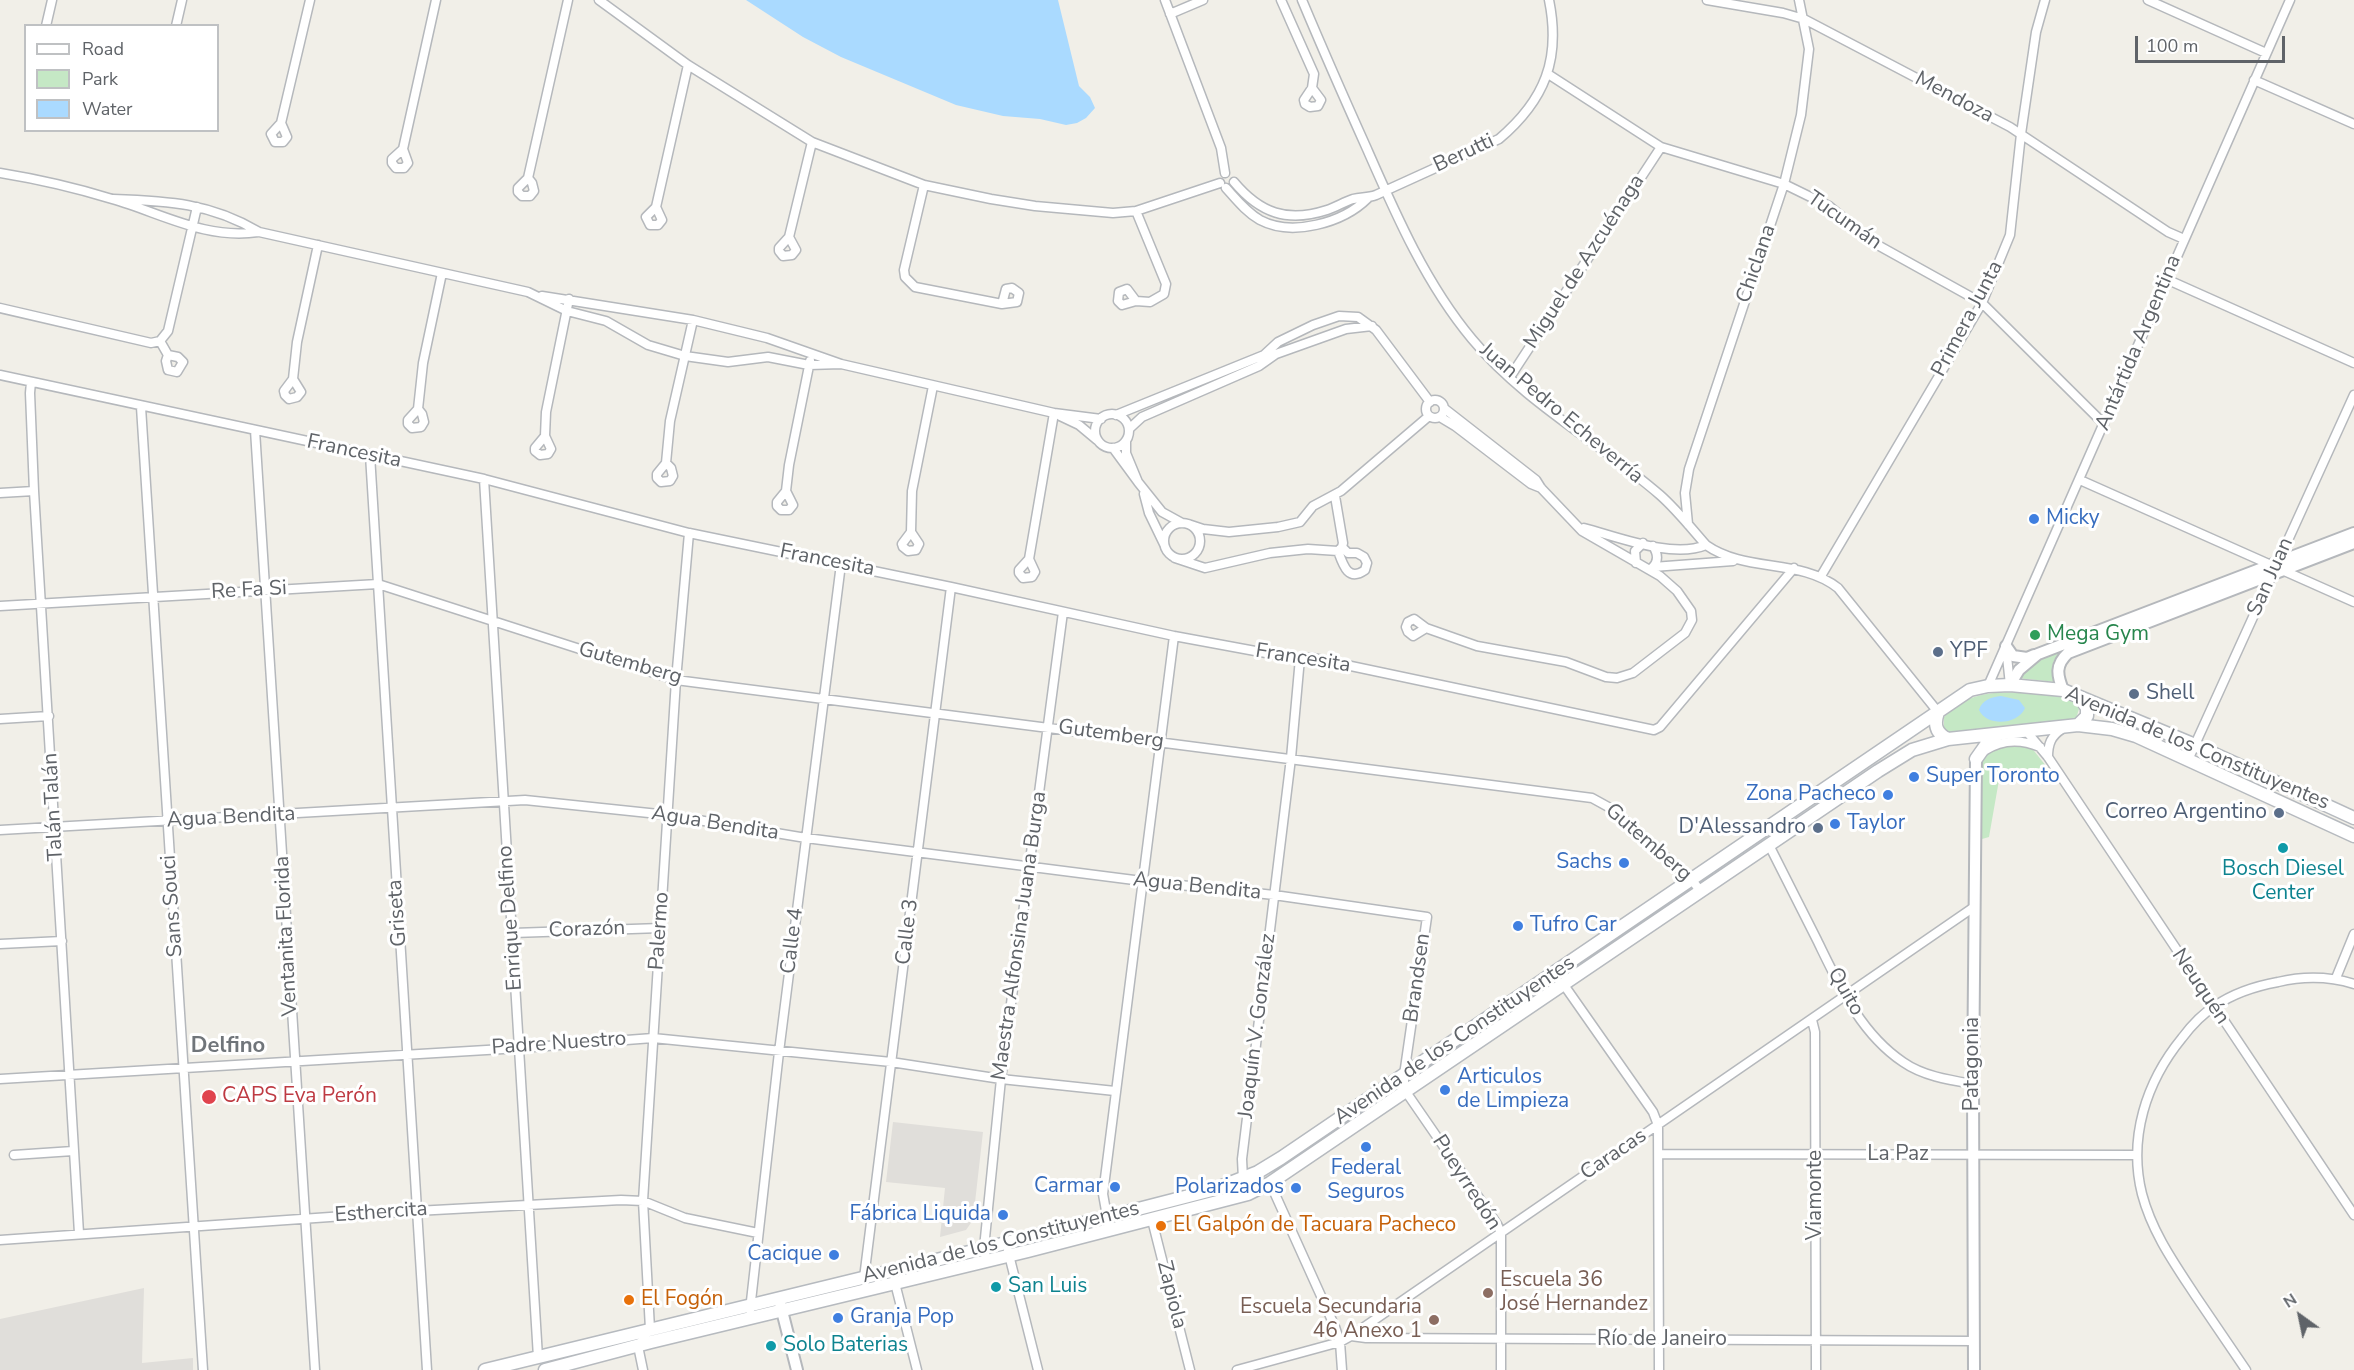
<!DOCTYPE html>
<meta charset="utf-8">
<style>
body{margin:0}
#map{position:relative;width:2354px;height:1370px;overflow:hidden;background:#f1efe8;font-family:"Nunito Sans",sans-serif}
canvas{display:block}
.legend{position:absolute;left:24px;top:24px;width:195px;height:108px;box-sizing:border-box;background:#fff;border:2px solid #bfc1c3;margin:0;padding:8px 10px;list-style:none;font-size:18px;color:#5f6368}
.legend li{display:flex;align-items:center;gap:12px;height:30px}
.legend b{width:30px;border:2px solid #bfc1c3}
.north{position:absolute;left:2270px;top:1286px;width:60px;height:60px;-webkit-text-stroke:4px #fff;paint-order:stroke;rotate:327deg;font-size:16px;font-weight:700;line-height:24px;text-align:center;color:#5f6368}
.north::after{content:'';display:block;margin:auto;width:21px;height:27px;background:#5f6368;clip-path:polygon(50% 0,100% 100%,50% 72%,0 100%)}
.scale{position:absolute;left:2135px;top:36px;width:150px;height:27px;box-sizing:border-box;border:3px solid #5f6368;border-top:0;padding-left:8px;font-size:18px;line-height:21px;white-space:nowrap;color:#5f6368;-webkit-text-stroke:4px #fff;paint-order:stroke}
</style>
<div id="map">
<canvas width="2354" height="1370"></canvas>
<ul class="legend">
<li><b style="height:8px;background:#fff"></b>Road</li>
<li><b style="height:16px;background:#c5e8c5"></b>Park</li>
<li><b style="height:16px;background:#aadaff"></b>Water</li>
</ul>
<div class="north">N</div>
<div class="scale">100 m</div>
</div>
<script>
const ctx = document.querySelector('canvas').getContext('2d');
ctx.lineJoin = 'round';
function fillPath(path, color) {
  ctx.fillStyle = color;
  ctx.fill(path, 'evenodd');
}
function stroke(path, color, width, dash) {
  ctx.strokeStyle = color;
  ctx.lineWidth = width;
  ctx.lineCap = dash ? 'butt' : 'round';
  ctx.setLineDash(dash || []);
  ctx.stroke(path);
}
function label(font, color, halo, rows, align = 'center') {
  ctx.font = font + ' "Nunito Sans",sans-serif';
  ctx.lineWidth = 6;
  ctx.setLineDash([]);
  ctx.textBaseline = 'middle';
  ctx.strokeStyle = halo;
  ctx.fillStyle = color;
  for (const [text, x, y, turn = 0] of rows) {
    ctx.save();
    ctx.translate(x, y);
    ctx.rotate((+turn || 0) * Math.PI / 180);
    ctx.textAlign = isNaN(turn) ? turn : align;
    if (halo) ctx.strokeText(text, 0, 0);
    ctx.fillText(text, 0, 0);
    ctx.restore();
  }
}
const industrial = new Path2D(`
 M893 1122 983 1132 973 1220 966 1230 940 1237 945 1188 886 1182Z
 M144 1288 142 1363 193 1358V1370H0V1319Z`);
const green = new Path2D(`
 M2067 648C2053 658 2048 666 2056 682L2017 678 2042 656Z
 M1994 693C2013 692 2070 689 2079 709L2076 719 2068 721 1949 732 1944 728V717C1957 702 1974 695 1994 693Z
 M2014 743 2031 747 2046 766 2036 771 1999 780 1989 837 1982 839 1981 759 1990 749Z`);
const water = new Path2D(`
 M746 0H1058L1079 86 1090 97 1095 108 1086 118 1077 123 1066 125 1040 119 1003 116 956 105 841 57 803 37Z
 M2001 696 2019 700 2025 708C2018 725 1987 727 1979 710 1982 700 1991 697 2001 696Z`);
const minor = new Path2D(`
 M599 0 688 65 812 142 924 185 991 199 1035 206 1113 213 1136 211 1220 183
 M1165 0 1221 148 1225 173
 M1281 0 1314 74 1312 88 1304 100 1305 104 1310 107 1318 106 1321 100 1312 88
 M1302 0C1323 50 1345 100 1367 149 1396 215 1426 284 1472 339 1524 402 1599 442 1660 495 1677 510 1691 528 1706 545 1746 573 1800 558 1838 588L1938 712
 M1707 0 1783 13 1804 19 2010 127 2168 232 2184 239
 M2148 0 2266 53
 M1170 14 1203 0
 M46 26 52 0
 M176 26 182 0
 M1548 74 1661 147 1784 184 1829 206 1874 243 1982 303 2104 424
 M2254 80 2354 124
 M281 123 287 137 283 142H275L271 134 281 123 310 0
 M403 149 408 163 404 168H396L392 163V159L403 149 436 0
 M0 173C37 179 76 188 112 199 161 213 206 240 258 232
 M528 178 532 183 534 191 530 196H522L518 192V188L528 178 568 0
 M1234 182C1260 213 1287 223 1327 210 1336 207 1344 202 1353 199 1361 197 1368 198 1376 195L1499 139C1545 100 1561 59 1549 0
 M924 185 904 270 905 277 915 287 1002 304 1017 302 1019 293 1012 288 1006 289 1002 304
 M1226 188C1236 199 1246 212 1260 220 1292 237 1343 223 1368 198
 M113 199C168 201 211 203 259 232L528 292 567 311 606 321 648 345 685 356 728 362 768 357 809 365 841 364
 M656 207 662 220 658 225H650L646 217 656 207 688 65
 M789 237 796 250 792 255 783 256 779 251V248L789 237 812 142
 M2166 279 2354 363
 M542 296 693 320 767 338 841 364 1054 413 1101 419
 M1136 301 1127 289 1119 292 1118 301 1122 305 1136 301 1150 302 1164 294 1166 284 1136 211
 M0 308 151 343 160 341 168 355 166 361 168 370 177 372 183 362 178 357 168 355
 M160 341 168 331 197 207
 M0 375 484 479 689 533 951 587 1174 636 1293 658H1313L1654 730 1660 727 1794 568
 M1510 377 1661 147
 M293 379 301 392 297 397 289 399 285 395 284 391 293 379 297 342 318 245
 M31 382 30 393 34 491 79 1233
 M1426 409a9 9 0 1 1 18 0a9 9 0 1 1-18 0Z
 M141 407 203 1370
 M418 409 408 420V424L412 428 421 427 424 422 422 414 418 409 423 363 442 273
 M1095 431a17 17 0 1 1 34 0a17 17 0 1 1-34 0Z
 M1116 415 1264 355 1278 342 1313 325 1339 316 1358 317 1376 330 1430 402
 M1060 416 1079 425 1097 440
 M1440 417 1455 426 1531 484 1541 488
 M1129 429 1142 417 1259 366 1276 354 1346 329 1372 326
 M255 430 315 1370
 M545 436 535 448V451L540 455 548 454 551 449 545 436 546 412 569 299
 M1113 448 1138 482 1126 453V441
 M370 455 427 1370
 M666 463 657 474V478L661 482 670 481 673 476 671 468 666 463 670 421 693 320
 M484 479 538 1357
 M2080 480 2354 602
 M1138 482 1162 512 1182 523
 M786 491 777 502V506L781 510H789L793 505 786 491 789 465 810 361
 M0 493 34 491
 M1144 494 1149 513 1164 544
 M1164 541a18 18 0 1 1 36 0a18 18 0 1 1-36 0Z
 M1188 524 1203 529 1229 532 1278 527 1300 522 1313 506 1341 491 1429 416
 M1688 524 1685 493 1689 469 1784 184 1801 115 1809 49 1799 0
 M1584 528C1618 537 1673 559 1706 545
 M911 532 902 544 903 547 908 551 916 550 919 544 911 532 912 491 933 386
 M1338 551C1343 565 1348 582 1365 570L1367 563 1364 557 1357 553H1348L1342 547
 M1175 558 1205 568 1270 553 1308 549 1338 551 1342 547 1343 543 1335 496
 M1029 559 1035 572 1032 577 1023 578 1019 573V570L1029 559 1054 413
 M1636 563 1635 551 1643 543
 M1653 567 1733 561
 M1652 568C1659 561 1658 554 1653 546
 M1821 576 1982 303 2010 235 2021 134 2036 32 2045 0
 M0 606 378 584 676 680 1592 798 1612 809 1692 880 1701 892
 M1426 628 1413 636 1408 632 1406 627 1408 622 1414 619 1426 628 1477 646 1566 662 1606 677 1617 678 1633 673 1685 633 1692 620 1691 611 1677 591 1660 576 1582 531 1541 488 1536 480 1445 409
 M2006 647 2010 685
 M1988 686 2290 0
 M0 719 49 716
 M2027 732 2048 757 2354 1215
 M1984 751C2002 739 2021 739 2040 747
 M2048 757C2048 744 2051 736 2062 729
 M2188 760 2354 395
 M0 830 525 800 668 815 806 838 1142 881 1274 895 1427 917 1404 1075V1089L1497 1224 1501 1233V1370
 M1769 845C1785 877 1801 908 1817 940 1839 985 1860 1033 1903 1062 1923 1076 1949 1080 1973 1084
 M513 933 661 928
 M0 944 62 941
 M2336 978 2354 934
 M1564 985 1653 1112 1658 1125 1659 1370
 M1812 1020 1815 1032 1816 1370
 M0 1079 520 1048 653 1038 891 1062 1001 1079 1115 1091
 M1659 1154 2136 1155
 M14 1155 73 1151
 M1243 1179 1242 1159 1291 758 1300 658
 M1270 1183 1335 1327 1340 1342 1342 1370
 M1152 1220 1190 1370
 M1108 1222 1103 1194 1174 636
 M0 1240 416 1211 621 1200 643 1201 685 1218 758 1233
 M1008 1251 1038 1370
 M987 1261 984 1248 1001 1079 1063 612
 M864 1278 951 587
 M895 1283 917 1370
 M750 1310 779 1052 841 564
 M1351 1336 1366 1338 1974 1341
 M643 1370 638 1346 650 1329 643 1201 676 680 689 533
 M1237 1370 1340 1342 1351 1336 1974 907
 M2246 1370C2229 1345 2212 1320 2195 1295 2174 1263 2152 1232 2142 1194 2128 1138 2146 1082 2182 1038 2191 1026 2202 1014 2215 1006 2234 993 2256 986 2278 982 2304 976 2328 976 2354 984`);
const tertiary = new Path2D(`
 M2006 646 2013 656 2027 658 2034 655
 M2010 685 2019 670 2038 654 2354 533
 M2063 690C2057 675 2055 665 2068 653L2354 543
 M780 1303 797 1370
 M1974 1370 1973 1084 1976 759`);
const secondary = new Path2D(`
 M1938 712C1934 724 1935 733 1948 739
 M2078 725 2087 716V708L2080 697
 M1976 759 1988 742 1997 736
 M485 1370 1006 1243 1212 1190 1258 1172 1281 1158 1970 690 1988 686 2010 685 2063 690 2195 745 2354 818
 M545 1370 651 1342 1028 1251 1248 1194 1270 1183 1878 771 1912 750 1948 739 2078 725 2112 729 2136 736 2354 836`);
const markers = [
 [2034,519,6,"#3f7fe0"],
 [2035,635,6,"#2e9e5b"],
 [1938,652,6,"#5c6f8a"],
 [2134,694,6,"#5c6f8a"],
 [1914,777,6,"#3f7fe0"],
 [1888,795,6,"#3f7fe0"],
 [2279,813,6,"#5c6f8a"],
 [1835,824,6,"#3f7fe0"],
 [1818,828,6,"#5c6f8a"],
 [2283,848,6,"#0f9aa8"],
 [1624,863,6,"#3f7fe0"],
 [1518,926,6,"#3f7fe0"],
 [1445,1090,6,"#3f7fe0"],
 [209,1097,8,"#e0444e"],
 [1366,1147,6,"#3f7fe0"],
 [1115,1187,6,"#3f7fe0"],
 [1296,1188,6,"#3f7fe0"],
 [1003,1215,6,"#3f7fe0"],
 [1161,1226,6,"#e8710a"],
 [834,1255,6,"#3f7fe0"],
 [996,1287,6,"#0f9aa8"],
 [1488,1293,6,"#8d6e63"],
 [629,1300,6,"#e8710a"],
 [838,1318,6,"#3f7fe0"],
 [1434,1320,6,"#8d6e63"],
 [771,1346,6,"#0f9aa8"]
];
const streetNames = [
 ["Mendoza",1954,98,28],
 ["Berutti",1464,154,-25],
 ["Tucumán",1844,221,35],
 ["Miguel de Azcuénaga",1585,262,-57],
 ["Chiclana",1757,264,-71],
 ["Primera Junta",1968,319,-62],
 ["Antártida Argentina",2139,343,-67],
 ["Juan Pedro Echeverría",1561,414,40],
 ["Francesita",354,452,12],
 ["Francesita",827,561,11],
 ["San Juan",2271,577,-66],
 ["Re Fa Si",249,591,-3],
 ["Francesita",1303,659,9],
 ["Gutemberg",630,664,16],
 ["Gutemberg",1111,735,8],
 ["Avenida de los Constituyentes",2197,749,23],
 ["Talán Talán",54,807,-93],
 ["Agua Bendita",231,818,-3],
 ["Agua Bendita",715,824,9],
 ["Gutemberg",1648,843,41],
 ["Agua Bendita",1197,887,6],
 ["Sans Souci",173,906,-94],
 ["Griseta",398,913,-94],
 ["Enrique Delfino",511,918,-94],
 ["Corazón",587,930,-2],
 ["Palermo",660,931,-86],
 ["Calle 3",908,932,-83],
 ["Ventanita Florida",287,936,-93],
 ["Maestra Alfonsina Juana Burga",1020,936,-82],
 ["Calle 4",793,941,-83],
 ["Brandsen",1418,978,-82],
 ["Neuquén",2200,987,56],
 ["Quito",1845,992,60],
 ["Joaquín V. González",1258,1026,-83],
 ["Avenida de los Constituyentes",1455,1041,-34],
 ["Padre Nuestro",559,1044,-4],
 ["Patagonia",1973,1064,-90],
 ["Caracas",1614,1155,-34],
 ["La Paz",1898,1155],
 ["Pueyrredón",1466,1183,57],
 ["Viamonte",1816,1195,-90],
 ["Esthercita",381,1213,-4],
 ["Avenida de los Constituyentes",1001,1243,-14],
 ["Zapiola",1171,1295,76],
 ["Río de Janeiro",1662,1340]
];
const shopNames = [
 ["Micky",2046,519],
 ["Super Toronto",1926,777],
 ["Zona Pacheco",1876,795,"right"],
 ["Taylor",1847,824],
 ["Sachs",1612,863,"right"],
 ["Tufro Car",1530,926],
 ["Articulos",1457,1078],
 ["de Limpieza",1457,1102],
 ["Federal",1366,1169,"center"],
 ["Seguros",1366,1193,"center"],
 ["Carmar",1103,1187,"right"],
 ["Polarizados",1284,1188,"right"],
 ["Fábrica Liquida",991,1215,"right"],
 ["Cacique",822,1255,"right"],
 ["Granja Pop",850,1318]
];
const leisureNames = [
 ["Mega Gym",2047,635]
];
const serviceNames = [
 ["YPF",1950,652],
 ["Shell",2146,694],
 ["Correo Argentino",2267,813,"right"],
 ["D'Alessandro",1806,828,"right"]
];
const cultureNames = [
 ["Bosch Diesel",2283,870,"center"],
 ["Center",2283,894,"center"],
 ["San Luis",1008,1287],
 ["Solo Baterias",783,1346]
];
const healthNames = [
 ["CAPS Eva Perón",222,1097]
];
const foodNames = [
 ["El Galpón de Tacuara Pacheco",1173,1226],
 ["El Fogón",641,1300]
];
const educationNames = [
 ["Escuela 36",1500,1281],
 ["José Hernandez",1500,1305],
 ["Escuela Secundaria",1422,1308,"right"],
 ["46 Anexo 1",1422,1332,"right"]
];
const neighbourhoodNames = [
 ["Delfino",228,1047]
];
fillPath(industrial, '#e0deda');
fillPath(green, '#c5e8c5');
fillPath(water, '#aadaff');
stroke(minor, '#b5b8bc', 11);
stroke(tertiary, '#b5b8bc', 14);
stroke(secondary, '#b6babf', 15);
stroke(minor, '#fff', 8);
stroke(tertiary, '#fff', 10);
stroke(secondary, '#fff', 12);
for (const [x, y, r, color] of markers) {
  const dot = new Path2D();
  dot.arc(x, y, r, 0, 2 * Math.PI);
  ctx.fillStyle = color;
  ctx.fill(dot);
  stroke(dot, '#fff', 2);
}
label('21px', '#5f6368', '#fff', streetNames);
label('21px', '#366cbe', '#fff', shopNames, 'left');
label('21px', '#27864d', '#fff', leisureNames, 'left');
label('21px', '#4e5e75', '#fff', serviceNames, 'left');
label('21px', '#0d838f', '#fff', cultureNames, 'left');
label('21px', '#be3a42', '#fff', healthNames, 'left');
label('21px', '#c56008', '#fff', foodNames, 'left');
label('21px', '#785e54', '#fff', educationNames, 'left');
label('bold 22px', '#70757a', '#fff', neighbourhoodNames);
</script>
